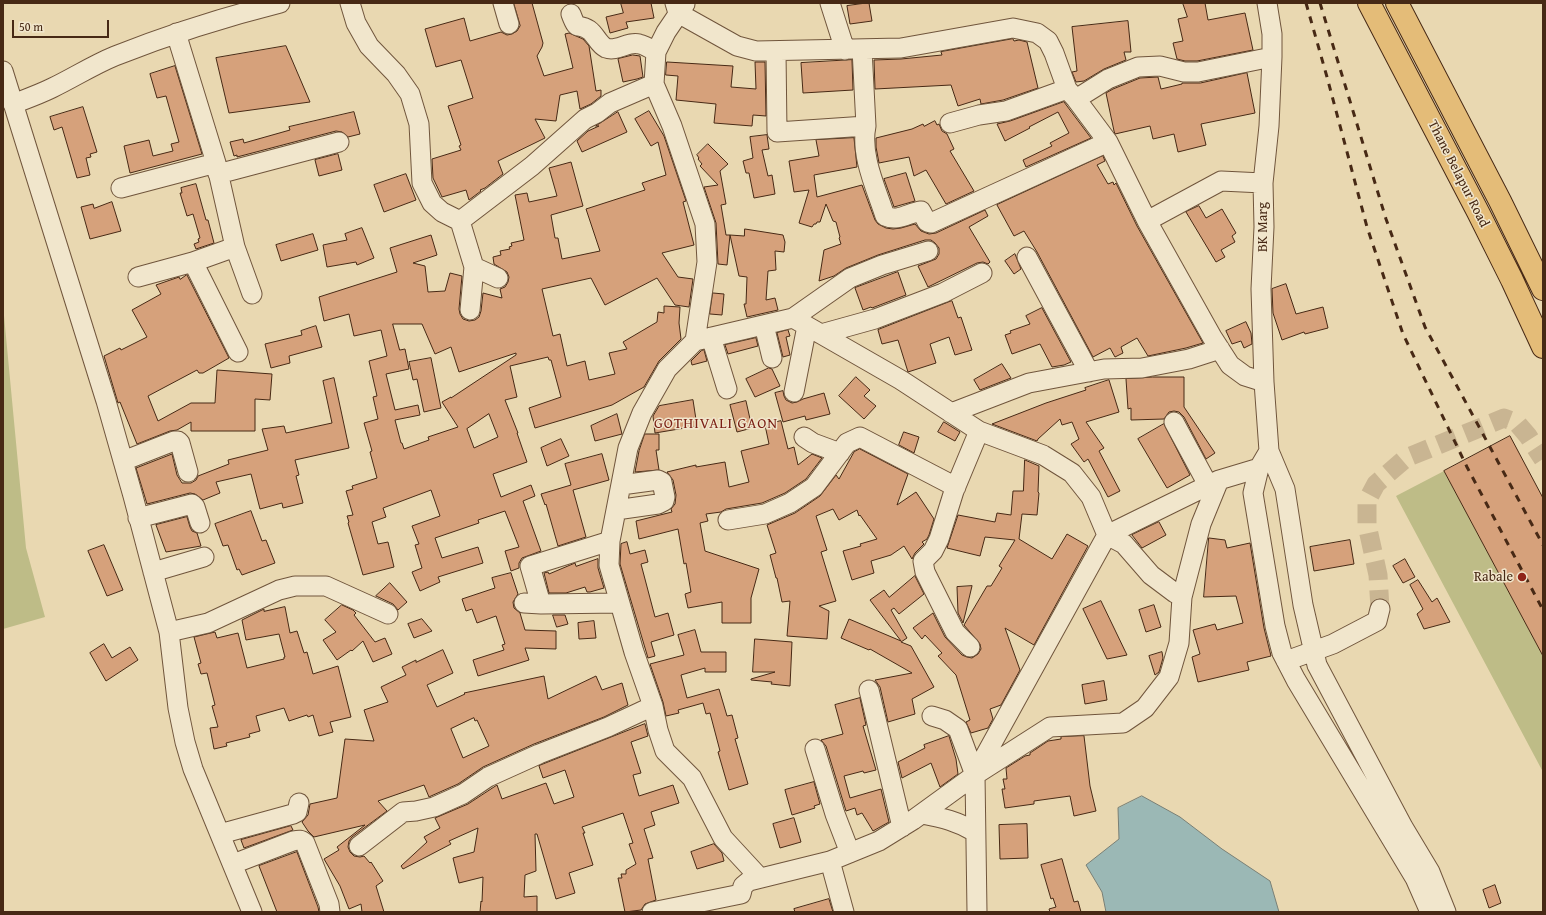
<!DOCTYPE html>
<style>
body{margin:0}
#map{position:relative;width:1546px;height:915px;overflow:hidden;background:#e9d8b1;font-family:"Gentium Book Plus",serif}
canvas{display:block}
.frame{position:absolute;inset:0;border:4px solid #472915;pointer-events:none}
.scale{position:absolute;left:12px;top:20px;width:97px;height:18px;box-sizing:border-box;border:2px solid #472915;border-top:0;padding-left:5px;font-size:12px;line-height:14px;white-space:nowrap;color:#472915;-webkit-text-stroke:3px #f1e6cc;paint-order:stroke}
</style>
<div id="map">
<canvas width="1546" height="915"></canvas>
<div class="frame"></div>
<div class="scale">50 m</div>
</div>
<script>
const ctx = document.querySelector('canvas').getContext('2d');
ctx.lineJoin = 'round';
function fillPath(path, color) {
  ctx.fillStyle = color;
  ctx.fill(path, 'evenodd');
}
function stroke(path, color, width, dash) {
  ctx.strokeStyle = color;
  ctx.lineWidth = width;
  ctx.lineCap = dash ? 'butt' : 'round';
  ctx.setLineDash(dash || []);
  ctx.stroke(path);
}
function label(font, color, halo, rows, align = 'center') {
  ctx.font = font + ' "Gentium Book Plus",serif';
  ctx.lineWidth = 3;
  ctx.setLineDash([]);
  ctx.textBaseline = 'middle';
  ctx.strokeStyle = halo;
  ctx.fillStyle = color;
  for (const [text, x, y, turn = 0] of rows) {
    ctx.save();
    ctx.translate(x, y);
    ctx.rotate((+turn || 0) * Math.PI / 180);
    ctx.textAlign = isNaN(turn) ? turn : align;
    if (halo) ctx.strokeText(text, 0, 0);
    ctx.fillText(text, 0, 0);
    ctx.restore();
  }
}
const green = new Path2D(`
 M3 305 26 548 45 617 3 629Z
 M1444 471 1543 656V772L1396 496Z`);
const water = new Path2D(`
 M1142 796 1180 817 1222 849 1270 881 1279 912H1106L1102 892 1086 865 1119 839 1118 808Z`);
const building = new Path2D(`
 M514 3H532L543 43 542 47 537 56 544 76 573 68 565 34 569 33 583 39 589 46 596 91 601 90V96L591 104 580 109 577 91 560 95 556 121 535 119 545 138 498 161 503 174 485 188 480 190 481 191 469 200 466 190 442 197 433 178 432 159 461 150 459 146 461 145 448 106 473 98 461 60 436 67 425 29 464 18 470 41 501 32 507 35 512 34 517 31 520 26Z
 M621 3H651L654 18 626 22 628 28 610 33 606 17 623 13Z
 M869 3 872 21 850 24 847 6Z
 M1183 3H1205L1208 20 1245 13 1253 50 1197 61H1185L1177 59 1173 43 1183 41 1178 19 1187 17Z
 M1128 21 1131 52H1124L1126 60 1104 69 1084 81 1076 82 1072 72 1077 71 1072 27Z
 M1013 39 1014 41 1019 40 1027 42 1038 88 1003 100 981 104 980 99 958 106 951 85 875 89 874 60 901 59 942 55 941 52Z
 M286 46 310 102 229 113 216 58Z
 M633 55 640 56 643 77 637 79 623 82 618 59Z
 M852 60 853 90 803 93 801 63Z
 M667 62 733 66 731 87 756 89 755 62H765L766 116 753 115 752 126 714 123 716 104 676 100 678 76 666 75Z
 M175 66 202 154 130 173 124 146 149 140 153 156 173 151 171 144 179 142 166 96 157 98 150 74Z
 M1247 73 1255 113 1201 124 1206 145 1178 152 1174 134 1153 139 1150 126 1115 134 1114 131 1106 93 1113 89 1140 78 1158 77 1161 89 1182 84V83H1200Z
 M1064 102 1091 138 1026 167 1023 160 1052 146 1050 143 1069 133 1058 112 1029 127 1030 128 1005 141 997 124 1010 121Z
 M83 107 97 152 90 154 91 157 86 158 90 175 77 178 62 127 54 130 50 117Z
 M649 111 664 136 686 201 683 202 694 245 662 253 678 277 693 279 689 307 675 305 657 278 605 305 591 278 542 289 553 336 560 334 567 366 585 361 589 380 615 374 609 353 627 349 623 342 657 322 658 312 664 313V306L680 307 679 323 681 339 659 361 644 387 612 405 535 428 529 408 561 397 551 360H549L548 357 510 366 517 397 505 400 518 433H517L527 462 493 474 501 497 531 485 535 496 523 501 541 551 522 558 519 563V568L511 571 505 551 519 547 505 511 478 520 479 523 435 538 442 558 478 547 483 563 438 577 440 582 420 591 412 572 422 568 415 545 419 544 412 526 440 516 431 490 383 508 386 517 372 522 378 544 388 542 394 567 363 575 348 523 349 522 347 516 353 515 346 491 353 489 352 486 377 478 370 452 372 451 364 423 378 419 373 397 377 396 369 361 387 356 381 330 354 336 349 314 324 321 319 297 397 272 390 248 431 235 437 255 413 263 425 266 428 292 445 291 450 273 462 276 459 309 460 314 463 319 469 321 475 320 479 317 481 311 483 293 502 298 500 289 505 287 508 282 509 277 507 272 494 264 493 257 501 255 500 251 510 249 509 247 512 246 511 243 524 240 515 195 527 193 529 202 557 196 549 168 571 162 583 206 551 215 555 238H558L562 259 600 251 586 209 645 190 642 183 666 175 658 142 651 146 635 119ZM393 324H422L435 354 451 347 459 372 516 353V355L451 398V397L442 402 458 427 428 437 429 440 404 449 402 443H401L395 420 420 415 418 405 395 410 386 374 409 369 405 349 400 350ZM489 414 498 437 474 448 467 429Z
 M354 112 360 134 348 137 342 132 336 131 237 157V155L234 156 230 142 243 139 244 143 290 130 289 127Z
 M618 112 627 132 582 152 577 141 588 131 599 126H596Z
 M935 121 937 125 939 124 942 131 947 134 954 149 950 151 974 191 946 204 926 170 914 176 909 157 879 163 876 147V138L912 129 923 124 924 126Z
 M767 135 769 149 762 150 768 176 772 175 775 194 754 198 749 173H746L743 161 753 158 750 137Z
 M854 138 857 167 814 175 817 197 862 185 875 220 878 224 886 228 893 229 901 228 915 224 921 231 929 234 936 233 985 210 988 216 969 227 990 262 988 264 983 262 977 263 928 287 918 266 936 259 939 254V248L935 243 931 240H925L878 255 846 268 834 276 819 281 824 250 841 244 839 238 840 237 836 222 833 221 826 204 820 222H817L816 224H814L812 227 799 223 809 190 794 192 789 161 819 156 816 140Z
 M708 144 728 164 720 171 726 204 721 205 726 235H730L727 265 718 264 716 223 704 187 718 185 700 166 702 164 698 159 699 158 697 155Z
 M338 154 342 170 319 176 315 160Z
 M1103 156 1105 161 1097 165 1108 184 1113 182 1114 185 1116 183 1137 226 1203 343 1186 348 1148 356 1137 338 1121 347 1123 353 1115 357 1110 348 1093 357 1037 252 1024 231 1014 236 997 205Z
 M906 173 915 201 894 207 884 179Z
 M406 174 416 200 384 212 374 185Z
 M196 184 206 220H208L214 243 196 249 194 244 199 242 198 239 200 238 193 214 187 216 180 193H182L181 188Z
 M112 202 121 231 90 239 81 207 93 204 94 208Z
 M1199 206 1206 218 1222 209 1236 233 1232 236 1235 242 1221 250 1225 257 1216 262 1186 212Z
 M362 228 374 258 357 265 356 262 327 267 323 245 347 240 345 234Z
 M745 229 783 235 785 242 784 252 775 251 776 270 768 271 766 300 775 298 778 310 747 317 744 304H746L747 277 739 276 730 235 744 236Z
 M313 234 318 250 281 261 276 245Z
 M1015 254 1021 269 1014 274 1005 261Z
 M898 272 906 295 872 308 871 307 863 310 855 288Z
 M187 275 229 358 203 373H199L197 370 148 396 158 421 191 403H215L217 370 272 374 270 400 255 399V431H191V422L177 430 170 431 137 444 120 402 118 403 104 356 120 348 121 350 147 337 132 310 161 294 156 285 179 277 180 279Z
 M1286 284 1296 314 1323 307 1328 328 1305 334 1304 332 1282 340 1273 313 1272 289Z
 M713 293 724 294 722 315 710 314Z
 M952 301 958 318 961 317 972 350 955 355 949 337 930 344 936 363 908 372 898 340 882 344 878 330Z
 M1042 308 1071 362 1064 365 1052 367 1040 344 1012 354 1005 335 1011 333 1010 331 1030 324 1026 316Z
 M1246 322 1251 333 1252 344 1244 348 1241 341 1232 344 1226 331Z
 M316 326 322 347 289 356 290 363 271 368 265 344 302 335 301 331Z
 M788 330 790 336 786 337 790 355 783 357 777 333Z
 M756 338 758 346 728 354 725 345Z
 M704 350 707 361 692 365 691 361 701 351Z
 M431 358 441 408 424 412 417 379 413 380 409 362Z
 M1002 364 1011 378 980 390 974 380Z
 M769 368 772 369 780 386 755 397 746 379Z
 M856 377 870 390 864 396 876 406 864 419 839 396Z
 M1153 377H1184V407L1215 453 1206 459 1184 417 1179 412 1174 411 1169 412 1164 419 1131 420V408L1128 409 1126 379Z
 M334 378 349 448 295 460 299 475 296 476 303 503 283 508 282 503 260 509 251 474 216 482 220 493 203 500 195 494 190 493 147 504 136 468 172 454 177 475 182 483H191L196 480 198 476 229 464 228 460 268 450 262 429 284 426 286 433 332 423 323 381Z
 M1109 380 1119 412 1086 422 1104 448 1099 451 1120 491 1108 497 1088 459 1084 462 1071 444 1079 439 1072 422 1062 425 1060 419 1038 439 1037 441 992 424 1046 403 1086 390 1085 388Z
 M783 391 784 396 786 400 792 403 797 402 803 399 824 393 830 414 806 420 805 416 783 422 775 393Z
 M693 400 697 426 655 433 653 416 659 406Z
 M746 401 752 428 737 432 730 405Z
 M617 414 622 434 595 441 591 426Z
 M781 421 788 449 794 447 798 465 812 454 822 458 806 479 785 493 762 503 726 509 721 512 706 514 708 521 700 523 705 551 759 569 751 598V623H722V602L688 608 685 594 691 592 686 563 684 564 678 529 639 539 636 521 672 512 671 509 675 504 676 495 673 480 667 472 696 465V467L725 462 729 487 749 482 741 451 769 444 765 425Z
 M944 422 960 432 955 441 938 432Z
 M1164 424 1190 475 1167 488 1138 439Z
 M904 432 919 437 914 453 899 445Z
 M645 434H659V450H656L659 470 635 472 639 451Z
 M1510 436 1543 498V656L1444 471Z
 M561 439 569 456 547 466 541 448Z
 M860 449 908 474 897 505 916 492 934 519 929 535 927 539 922 542 924 544 915 553 912 559 904 546 891 555 871 561 874 573 852 580 843 551 861 546 860 544 877 539 860 515 859 516 857 510 839 520 833 509 816 516 827 550 821 552 836 601 819 606 829 611 827 639 787 636 790 601 782 602 777 578H776L770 555 776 553 767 525 795 513 820 496 836 475 839 479 854 452Z
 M602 454 609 480 573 490 586 537 558 546 546 504 545 505 541 494 571 485 565 464Z
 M1025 460 1039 466 1038 492 1039 493 1037 515 1022 514 1019 539 1052 559 1067 534 1088 546 1034 645 1005 628 1020 670 1001 705 990 709 993 719 988 728 971 733 966 722 970 720 956 675 938 656 942 653 925 635 922 639 913 628 933 613 945 637 962 655 967 657 972 658 978 654 981 649 980 644 964 625 987 586H991L1002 568 999 566 1015 540 985 537 980 556 947 548 958 515 995 522 997 513 1011 515 1013 491H1023Z
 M251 511 262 541 266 540 275 563 242 575 239 569 237 570 228 545 223 546 215 524Z
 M187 517 190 527 192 531 197 533 201 546 166 552 156 525Z
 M1159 522 1166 535 1142 548 1132 535Z
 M1209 538 1225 540 1227 548 1250 543 1264 628 1271 656 1247 662 1249 670 1198 682 1192 657 1200 654 1193 630 1215 624 1217 630 1243 623 1236 596 1204 597Z
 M1350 540 1354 564 1314 571 1310 547Z
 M627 542 630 554 645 550 648 562 641 564 655 617 668 613 674 635 651 642 655 656 648 658 620 564 621 544Z
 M104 545 123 590 107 596 88 551Z
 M598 559V568L604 588 590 592H587L585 587 566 593H549L544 573 548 572 549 574 575 563 576 566Z
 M1405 559 1415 577 1403 583 1393 566Z
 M511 573 518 594 513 602 514 608 520 613 525 630 556 631V649L525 648 529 660 478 676 473 660 504 650 502 645 505 644 496 616 477 623 472 609 466 611 462 599 495 588 492 578Z
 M915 576 924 594 899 614 894 608 891 610 907 638 901 642 911 646 934 687 912 699 915 714 888 722 880 687 875 680 912 673 870 649 869 650 841 638 849 619 901 641 870 600 884 590 889 597Z
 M1418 580 1432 602 1437 598 1450 622 1424 629 1417 614 1423 609 1410 585Z
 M390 583 407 602 398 610 393 604 376 596Z
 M972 586 966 611 963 623 958 613 957 587Z
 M1101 601 1127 655 1107 659 1083 609Z
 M342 605 353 610 356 613 354 615 375 642 385 638 392 654 373 662 363 641 352 651 351 650 337 660 323 640 336 632 325 620Z
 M1154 605 1161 627 1146 632 1139 610Z
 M285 607 290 633 297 631 304 653 307 652 313 674 338 666 351 717 330 722 333 732 319 736 313 715 308 717 307 715 289 721 284 708 256 716 260 731 249 734 250 737 226 743 227 746 214 749 210 728 218 727 212 706 215 705 207 673 201 674 198 664 201 663 194 637 215 632 217 638 238 633 247 668 284 659V657H285L279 634 246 640 242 620 264 609V611Z
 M553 615H565L568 624 557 627Z
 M422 619 432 631 414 638 408 624Z
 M594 621 596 638 579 639 578 623Z
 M695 630 701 652H726V672H705V668L681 675 687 698 719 689 727 716 732 715 738 738 735 739 748 784 729 790 718 752 720 751 710 713 706 714 703 703 678 710 679 713 666 716 663 702 650 664 684 655 678 635Z
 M755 639 792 642 790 686 771 684 772 682 751 680V679L775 672H753Z
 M104 644 112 658 130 647 138 660 106 681 90 653Z
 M443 650 453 673 427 685 437 707 465 694 464 693 544 676 548 699 596 676 602 690 622 683 628 705 604 717 534 744 483 767 458 784 431 796 429 797 424 785 378 801 387 811 352 837 349 841 348 847 350 852 354 856 360 857 364 856 370 863 371 862 383 881 376 886 384 912H362L361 904 349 909 340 886 324 859 339 850 337 847 365 825 314 837 308 831 302 822 308 815 310 804 337 798 345 739 374 741 364 710 388 702 381 687 406 675 402 667 416 660V662ZM474 718 475 721 477 720 489 746 463 758 451 729Z
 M1162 652 1163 658 1159 672 1155 675 1149 656Z
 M1104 681 1107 700 1085 704 1082 685Z
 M860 698 866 725 863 726 876 770 864 773 863 771 844 776 850 798 881 789 889 822 873 831 862 813 857 815 855 808 846 811 826 746 821 740 843 734 835 705Z
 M645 724 648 736 631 742 641 773 633 775 639 796 673 785 679 803 651 812 655 825 644 829 653 858 648 859 656 900 645 904 641 910 625 912 618 878H622L621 874H626V870L636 864 629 844 633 843 623 813 582 827 585 833H583L593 865 569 873 575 893 556 899 537 834H535L536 871 525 875 524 897 537 896V912H480L481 901 482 902 483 877 459 883 453 858 474 852 478 828 449 841 451 844 403 869 401 866 427 842 424 837 440 828 435 818 468 804 497 785 502 799 546 783 554 804 574 797 565 770 543 778 539 766Z
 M949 736 956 759 958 774 940 787 931 763 902 778 898 762 925 748 924 745Z
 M1084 736 1090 786 1096 811 1074 816 1070 796 1034 801V804L1005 808 1002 789H1005L1003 779H1007L1006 768 1025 756 1030 755V753L1048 741 1061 739V737Z
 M814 782 820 804 814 806 815 808 792 815 785 790Z
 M794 818 801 842 780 848 773 824Z
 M1027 824 1028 858 1000 859 999 825Z
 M291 826 293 830 244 848 241 840Z
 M714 844 722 853 724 861 697 869 691 852Z
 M297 852 318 907 319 912H277L259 866Z
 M1062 859 1074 902 1078 901 1081 912H1050L1049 909 1056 907 1053 898 1051 899 1041 865Z
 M1495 885 1501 903 1489 908 1483 890Z
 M829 899 833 912H795L794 909Z`);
const minorTunnel = new Path2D(`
 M1380 609 1378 575 1367 525V501L1376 484 1406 458 1504 418 1517 423 1528 436 1543 459`);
const minor = new Path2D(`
 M350 3 356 23 369 46 396 74 410 94 419 124 422 183 432 203 442 212 460 221 474 267 470 310
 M503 3 509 24
 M675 3 678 13 737 46 756 51 901 48 1013 28 1037 33 1048 41 1054 53 1067 89 1076 99 1108 142 1147 221 1212 337 1230 365 1245 376 1264 382
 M830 3 845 50
 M1267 3 1272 34V57L1269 126 1263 183 1264 227 1261 289 1264 382 1269 451 1285 489 1303 605 1317 665 1403 827 1430 872 1446 912
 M685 4 666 32 656 52 654 84 672 126 705 224 707 262 695 341
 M571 14C578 33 577 22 589 30 596 35 598 44 606 48 617 52 628 41 639 44 645 45 651 49 656 52
 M176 33 216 163 235 247 252 294
 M862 49 866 126C860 155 876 188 885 216 898 222 908 213 921 211L927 222 931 223 1108 142
 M776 51 777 132 866 126
 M3 71 106 401 133 496 169 632 178 708 185 742 193 769 252 912
 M1076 99 1108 79 1138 67 1160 66 1184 72H1198L1272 57
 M13 104C26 99 40 94 52 88 73 78 93 65 115 56 168 35 224 17 280 3
 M950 123 979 115 1006 111 1067 89
 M218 174 339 142
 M121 188 216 163
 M460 221 532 166 585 119 597 113 610 103 654 84
 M1147 221 1221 181 1263 183
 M235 247 193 262 238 352
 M1027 257 1089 372
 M474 267 498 278
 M138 277 193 262
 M793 318 850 278 882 265 928 251
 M764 325 772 358
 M821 334 875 319 943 293 982 273
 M711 337 727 389
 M794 392 807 326
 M951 413 1029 383 1104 369 1142 368 1189 359 1220 349
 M1174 422 1208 485
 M804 437 813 443 840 453
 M1269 451 1259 468 1253 493 1275 626 1282 653 1296 680 1415 878 1430 912
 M123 461 174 441H178L180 443 188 472
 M616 510 658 504 664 501 665 497 662 482 658 480 621 485
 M138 518 192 504 195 507 200 523
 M728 520 765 514 790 503 814 487 847 443 860 437 956 487
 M610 541 530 566 541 604 620 603
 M153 572 204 557
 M524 603 541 604
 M169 632 208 623 279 590 295 586H326L388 614
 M970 647 955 632 925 572 923 561 933 551 939 539 954 491 979 431
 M1286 661 1333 644 1377 621 1380 609
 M869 690 902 827
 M932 716 945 720 958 729 975 775 977 912
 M815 749 835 814 850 853
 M975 774 1107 535 1219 480 1259 468
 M922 814C943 818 957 821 975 832
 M220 834 293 814 297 812 299 803
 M359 846 403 812 416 811 434 807 463 794 488 777 539 754 608 727 653 706
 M830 861 844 912
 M233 864 293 841C298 840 301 839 305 843L329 904 330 912
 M759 877 723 838 692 778 665 751 658 730 653 706 634 652 609 565 610 541 628 448 642 413 667 369 695 341 793 318 901 380 979 431 1043 455 1072 473 1091 497 1107 535 1124 544 1151 575 1175 593 1182 597
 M652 912 741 894 743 886 749 881 830 861 879 841 913 820 975 775 1050 727 1123 723 1145 708 1169 677 1179 643 1182 597 1201 524 1219 480`);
const major = new Path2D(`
 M1369 3 1478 212 1512 280 1543 347
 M1397 3 1500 201 1543 289`);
const rail = new Path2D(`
 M1306 3 1327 77 1367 227 1403 334 1467 467 1543 610
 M1320 3 1386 219 1425 327 1543 545`);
const markers = [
 [1522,577,5,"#8f2418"]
];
const streetNames = [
 ["Thane Belapur Road",1458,174,63],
 ["BK Marg",1263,227,-90]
];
const poiNames = [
 ["Rabale",1513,577]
];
const neighbourhoodNames = [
 ["GOTHIVALI GAON",716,424]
];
fillPath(green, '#bebc87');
fillPath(water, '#9bb8b5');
stroke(water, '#797f75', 1);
fillPath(building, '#d6a17b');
stroke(building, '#472915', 1);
stroke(minorTunnel, '#c9b592', 19, [19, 10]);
stroke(minor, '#70553c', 21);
stroke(major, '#472915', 24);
stroke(minor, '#f1e6cc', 19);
stroke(major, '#e4bc78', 22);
stroke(rail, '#472915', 3, [7, 7]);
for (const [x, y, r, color] of markers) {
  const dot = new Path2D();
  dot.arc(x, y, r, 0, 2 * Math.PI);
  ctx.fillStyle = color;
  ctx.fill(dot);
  stroke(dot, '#f1e6cc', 1.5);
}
label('14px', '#472915', '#f1e6cc', streetNames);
label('14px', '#472915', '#f1e6cc', poiNames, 'right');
ctx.letterSpacing = '1px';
label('15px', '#7a1f14', '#f1e6cc', neighbourhoodNames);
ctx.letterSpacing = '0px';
</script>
